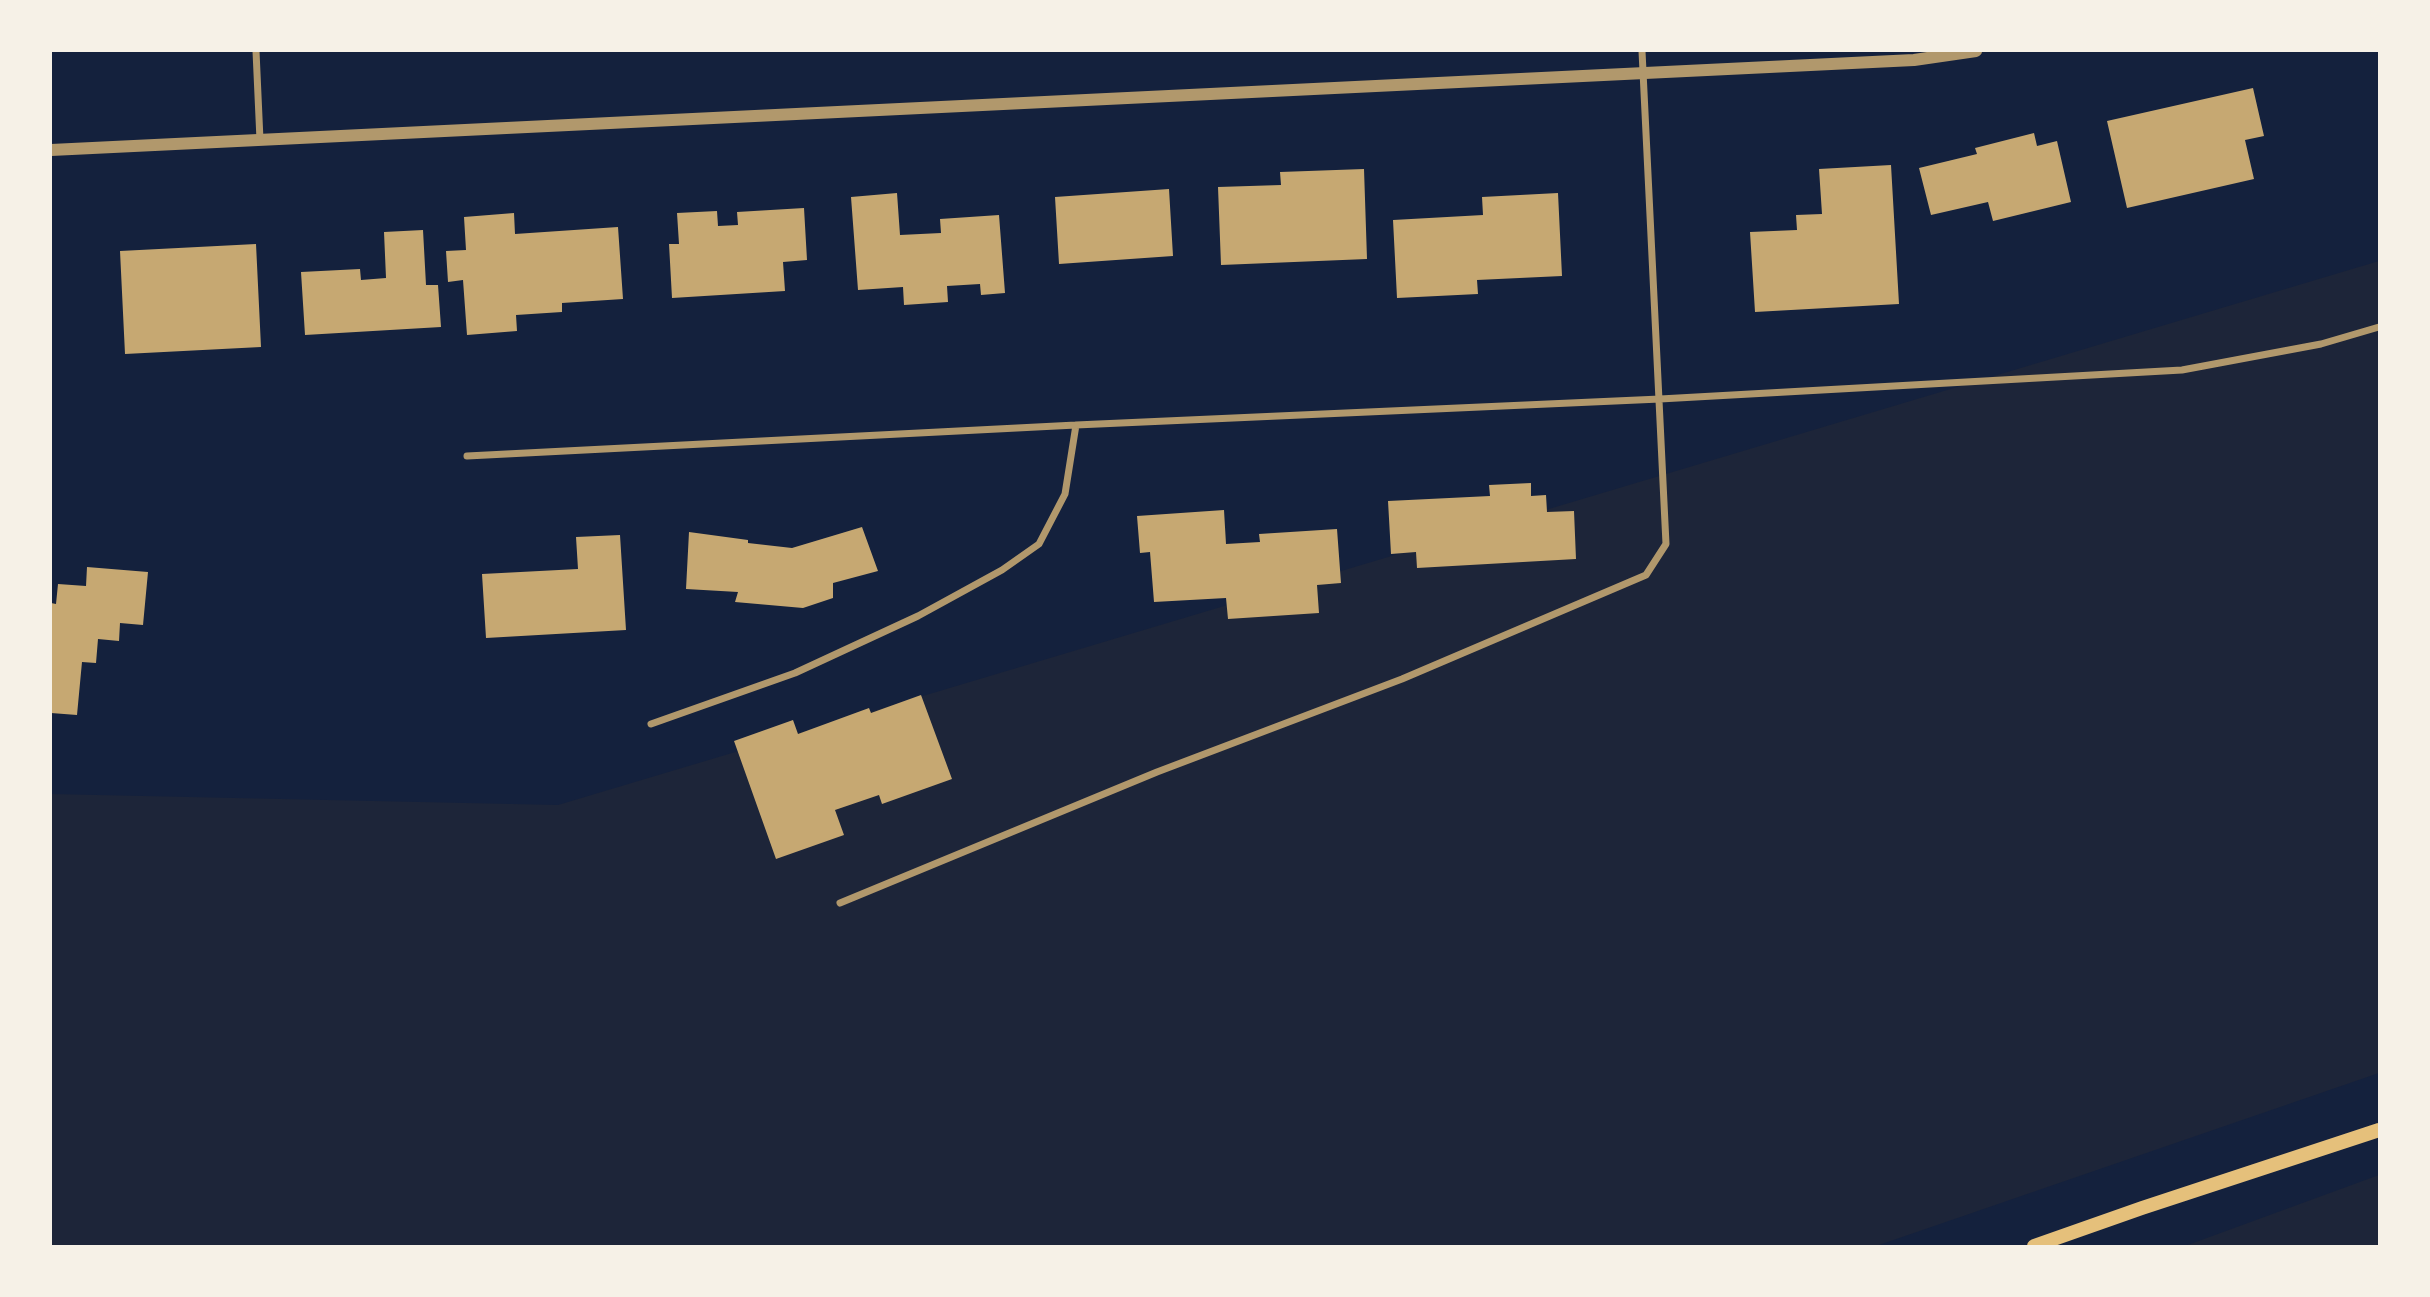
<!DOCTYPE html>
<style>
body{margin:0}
#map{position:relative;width:2430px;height:1297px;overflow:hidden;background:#14213d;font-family:Lato,sans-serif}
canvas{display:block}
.frame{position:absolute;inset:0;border:52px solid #f6f1e7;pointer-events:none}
</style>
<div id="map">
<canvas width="2430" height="1297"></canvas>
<div class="frame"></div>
</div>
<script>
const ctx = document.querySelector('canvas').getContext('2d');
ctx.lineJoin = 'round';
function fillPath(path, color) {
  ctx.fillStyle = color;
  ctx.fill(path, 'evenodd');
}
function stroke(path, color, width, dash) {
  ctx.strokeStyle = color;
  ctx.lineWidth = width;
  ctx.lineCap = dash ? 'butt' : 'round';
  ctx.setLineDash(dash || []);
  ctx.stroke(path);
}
const green = new Path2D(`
 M2379 261V1073L1876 1246H51V794L558 805Z
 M2379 1175V1246H2185Z`);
const building = new Path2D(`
 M2253 88 2264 136 2245 140 2254 179 2127 208 2107 121Z
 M2034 133 2037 146 2057 141 2071 202 1993 221 1988 202 1931 215 1919 168 1977 154 1975 148Z
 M1891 165 1899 304 1755 312 1750 232 1797 230 1796 215 1822 214 1819 169Z
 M1364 169 1367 259 1221 265 1218 187 1281 185 1280 172Z
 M1169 189 1173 256 1059 264 1055 197Z
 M897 193 900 235 941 233 940 219 999 215 1005 293 981 295 980 284 947 286 948 302 904 305 903 287 858 290 851 197Z
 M1558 193 1562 276 1477 280 1478 294 1397 298 1393 220 1483 215 1482 197Z
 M804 208 807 260 783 262 785 291 672 298 669 244H679L677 213 717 211 718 226 738 225 737 212Z
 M514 213 515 234 618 227 623 299 562 303V312L516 315 517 331 467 335 463 280 448 282 446 251 466 250 464 217Z
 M423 230 426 285H438L441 327 305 335 301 272 360 269 361 280 386 278 384 232Z
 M256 244 261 347 125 354 120 251Z
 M1531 483V496L1546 495 1547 512 1574 511 1576 559 1417 568 1416 552 1391 554 1388 501 1490 496 1489 485Z
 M1224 510 1226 544 1260 542 1259 534 1337 529 1341 583 1317 585 1319 613 1228 619 1226 598 1154 602 1150 552 1140 553 1137 516Z
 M862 527 878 571 833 583V598L803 608 735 602 738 592 686 589 689 532 748 540V543L792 548Z
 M620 535 626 630 486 638 482 574 578 569 576 537Z
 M87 567 148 572 143 625 120 623 119 641 98 639 96 663 82 662 77 715 51 713V603L56 604 58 584 86 586Z
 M921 695 952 779 882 804 879 795 835 810 844 835 776 859 734 741 793 720 798 734 869 708 871 713Z`);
const minor = new Path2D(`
 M256 51 260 140
 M467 456 1076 425 1660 399 2182 370 2321 344 2379 327
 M651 724 795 673 918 616 1002 570 1039 544 1065 494 1076 425
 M840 903 1157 772 1402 679 1646 575 1666 544 1642 51`);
const tertiary = new Path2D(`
 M51 150 1914 60 1976 51`);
const secondary = new Path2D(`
 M2034 1246 2142 1208 2379 1130`);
fillPath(green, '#1d2539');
fillPath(building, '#c6a872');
stroke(minor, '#b1986c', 7);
stroke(tertiary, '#b1986c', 12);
stroke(secondary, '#e5c07b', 14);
</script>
